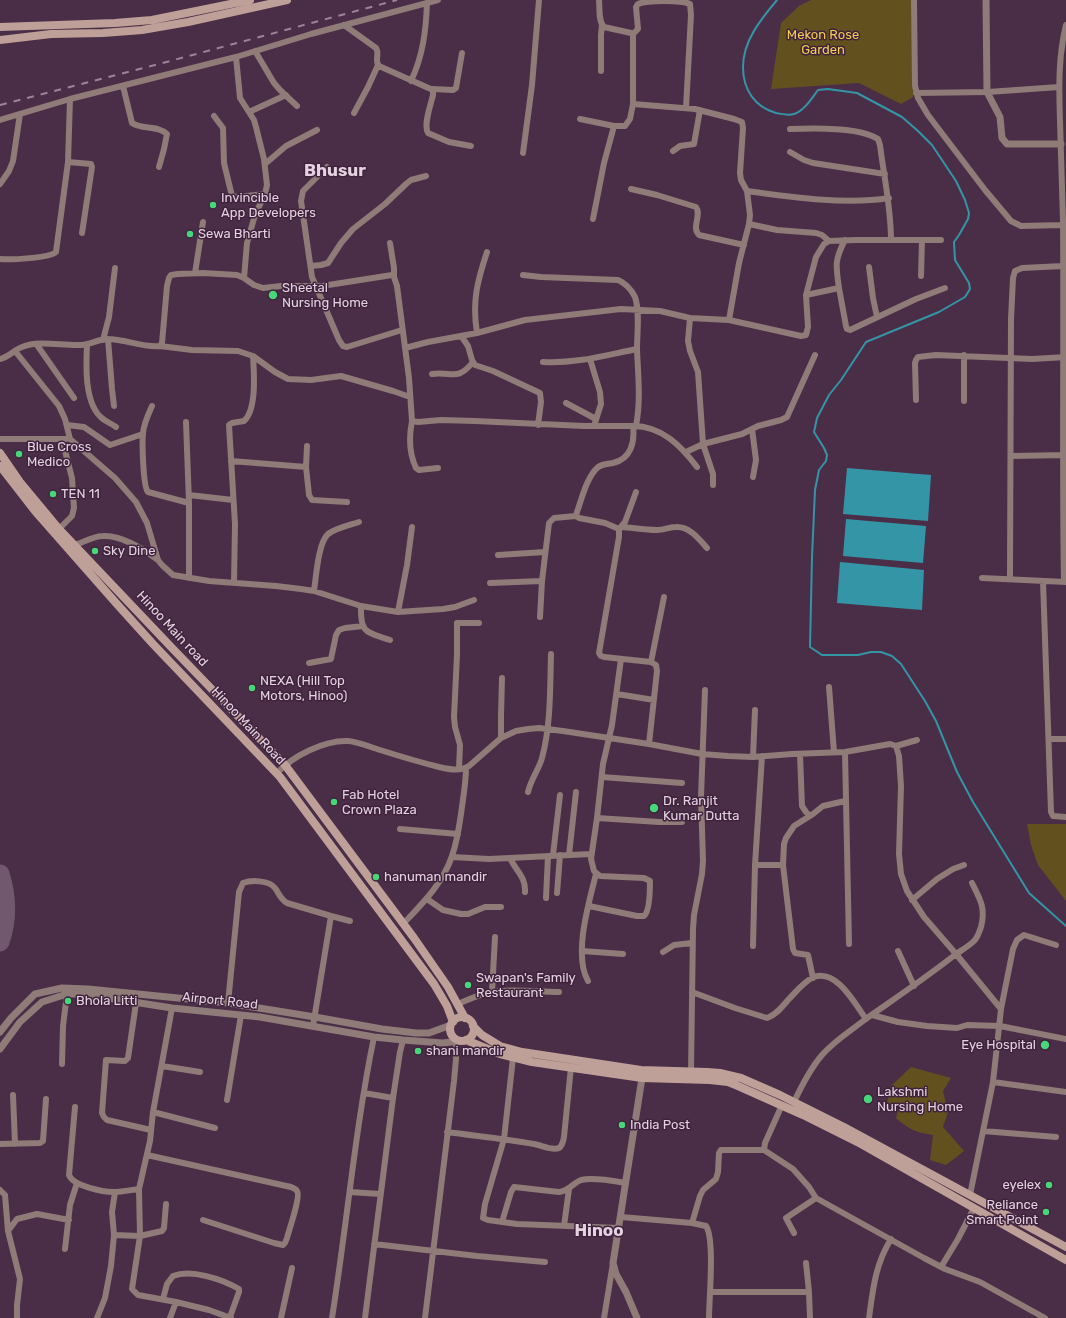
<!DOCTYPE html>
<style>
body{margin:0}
canvas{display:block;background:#4a2d46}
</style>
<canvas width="1066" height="1318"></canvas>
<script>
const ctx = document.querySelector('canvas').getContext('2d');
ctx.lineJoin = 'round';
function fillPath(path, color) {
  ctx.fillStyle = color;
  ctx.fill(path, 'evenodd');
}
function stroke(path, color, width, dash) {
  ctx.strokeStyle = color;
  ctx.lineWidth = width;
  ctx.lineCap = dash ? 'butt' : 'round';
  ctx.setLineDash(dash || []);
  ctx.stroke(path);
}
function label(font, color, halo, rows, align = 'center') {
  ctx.font = font + ' Rubik,sans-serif';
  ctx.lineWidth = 3;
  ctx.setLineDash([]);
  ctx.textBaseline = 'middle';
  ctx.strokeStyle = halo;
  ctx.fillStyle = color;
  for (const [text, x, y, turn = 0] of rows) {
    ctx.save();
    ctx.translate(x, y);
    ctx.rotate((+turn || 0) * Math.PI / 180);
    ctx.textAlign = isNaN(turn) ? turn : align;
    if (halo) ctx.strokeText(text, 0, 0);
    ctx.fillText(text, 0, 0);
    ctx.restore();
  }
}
const green = new Path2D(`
 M811 0H912L913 97 901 104 859 83 771 89 781 23 799 6Z
 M1027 824H1066V901L1038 865 1031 845Z
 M911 1067 951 1078 943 1091 948 1112 943 1127 964 1151 946 1165 930 1160 933 1135C915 1132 910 1130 896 1118L899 1107 887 1103 891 1086Z`);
const water = new Path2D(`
 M847 468 931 475 928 521 843 514Z
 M846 519 926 526 923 563 843 556Z
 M840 562 924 570 922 610 837 603Z`);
const stream = new Path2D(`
 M777 0C761 19 743 41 743 67 743 90 755 107 776 113 782 114 789 116 794 114 804 111 812 98 818 90L828 89 857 93 902 117 918 131 932 145 956 181 965 200 969 213 968 219 959 235 954 242 955 260 969 283 970 289 965 297 939 312 866 342 841 380 829 395 817 418 814 432 824 448 827 455 826 461 819 470 815 490 812 557 810 647 822 655H858L871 652H881L892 656 901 664 925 701 936 721 957 772 973 802 1029 893 1066 926`);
const taxiway = new Path2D(`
 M0 874C7 896 8 919 0 942`);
const minor = new Path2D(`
 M599 0C600 9 598 21 604 27L631 33 633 35V104L695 109 734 119 742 122 743 128 740 173 741 180 747 191 750 215 749 224 739 263 729 320
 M914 0 915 86 918 98 928 115 985 190 1011 221 1021 226 1063 225
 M344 25 376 48C380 54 374 61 379 66L433 90V95C431 104 423 125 428 133L449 142 471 146
 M633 34 638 29 636 7 638 4C648 0 681 0 690 4L691 15 686 108
 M255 51 274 83 280 90 297 106
 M236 57 240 98 254 120 256 127 264 159 267 185 265 194 255 215 247 243 244 278
 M601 71V35L602 25
 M411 81C423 56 426 30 427 3
 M123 86 132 123C142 130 158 125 167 134L164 149 159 167
 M432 89 453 90 456 88 462 53
 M916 93 988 92 1059 87
 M249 112 286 95
 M354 113 368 87 378 65
 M214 116 223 128 224 163 232 196 237 197 265 194
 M580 119 614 126H625L630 119 633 104
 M0 120 70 99 236 57 311 34 438 0
 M790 129C812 128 860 127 878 139L880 145C884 177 891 208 891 240
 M673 151 680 146 694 144 700 110
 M790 152 804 160 813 163 885 174
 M523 153 532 85 539 0
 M68 162 70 99
 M265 164 286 146 317 130
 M327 167 303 191 301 201 312 277 339 340 343 346 347 347 402 330
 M0 184 9 171 13 161 20 114
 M631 189 657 195 696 207C702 215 691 227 699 235L744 245
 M747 191C790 197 846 205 889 198
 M593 219 604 163 614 126
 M749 224 777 230 816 233 822 235 829 241
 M390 243 394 268V277
 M0 259C10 260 50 258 56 252L68 162 91 164 92 167 82 233
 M311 266 321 265 328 263 341 243 353 229 385 204 406 184 411 180 426 176
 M869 267 873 298 877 317
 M195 273 203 222
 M523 275 541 277 618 280C625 283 631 289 635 297 640 311 637 334 637 349 638 375 641 400 636 426
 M921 276 922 240
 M839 288C836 266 834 261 845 240
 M806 295 816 257 824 244 829 241 856 240H941
 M690 318 688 341 690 351 698 372 703 444 713 474V485
 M477 333C472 302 477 282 487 252
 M462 337 468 346 472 360 475 365 493 371 540 393 541 402 538 425
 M108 339 112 389 114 406
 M103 340 109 317 115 268
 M37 345 74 398
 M87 345C86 365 84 405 103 419 107 422 112 424 116 427
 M160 346 192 350 238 351 253 356 275 372 288 379 311 380 341 376 393 391 410 397
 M405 348 428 342 477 333 525 320 621 309 660 311 690 318 729 320 801 336 806 335 808 327 806 295 839 288 846 326 847 329 850 330 916 299 945 288
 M15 351 59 406 65 419 70 439 115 478 136 502 147 523 158 560 162 565 173 575 209 581 276 586 301 589 314 591 361 606 398 612 443 609 455 607 474 600
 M964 355V401
 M0 359C9 357 14 350 22 347 40 340 61 346 81 345 90 345 98 339 108 339 125 339 143 348 160 346L162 343 167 286 169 278 171 275 178 274 203 273 237 275 244 278 254 285 263 288 281 286H322L392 275 394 277 397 286 409 378 412 421 418 422 441 420 475 421 584 426H633C635 442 631 459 613 463 607 464 600 464 596 469 586 480 582 498 577 512L576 516 579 518 605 523 619 529V537L599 653 601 656 604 657 651 662 656 665 657 671 649 744
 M590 359 600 392 601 404 594 426
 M543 362C575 364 606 355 637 349
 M432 374C452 371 457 382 473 362
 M916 400 915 363 916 360 918 357 936 355 1032 359 1066 357
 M566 403 596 419
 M152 406C148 415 144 423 143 433 142 442 143 487 148 492L189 503
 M412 421C409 436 409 453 416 468L419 470 438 468
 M186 422 189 503V578
 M67 425 84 427 110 445 143 434
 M633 426C662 426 681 446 697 467
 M752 429 756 460 753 477
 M0 439H66
 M686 452 703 444 742 434 758 426 781 420 787 417 815 355
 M1011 456 1066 455
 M231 461 306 467 307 446
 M306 467 309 495 312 500 347 502
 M189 495 233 500
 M622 527C634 528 646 530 657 530 664 530 670 527 676 527 689 526 699 539 707 548
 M620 528 625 522 636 492
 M59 529 72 516 74 508 72 478 62 439
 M75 545C84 542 94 536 103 536 122 535 143 549 158 560
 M498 555 545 552
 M982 578 1066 582
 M1010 578 1011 319 1013 278 1015 271 1022 268 1063 266
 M1043 581 1051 812 1053 816 1066 817
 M1064 582C1062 462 1064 342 1063 221 1062 188 1061 155 1060 121 1059 89 1058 57 1066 25
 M234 583 235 524 229 425 232 423 244 421C257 409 254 373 253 356
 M490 583 542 581
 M314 591C316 578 318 543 328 534 336 528 350 525 359 522
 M361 606C360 634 367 632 390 640
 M398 612 407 565 412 527
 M540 617 542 581 549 523 554 518 576 516
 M651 662 664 597
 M309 663 331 659 336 635 339 630 345 628 363 626
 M829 687 834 752
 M617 694 654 700
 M501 738V716L502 678
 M1049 739H1066
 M896 746 917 740
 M845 752 849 944
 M800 754 802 806 806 812 810 816
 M753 757 755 710
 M459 769 460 745 455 727 454 717 457 655V623H479
 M277 773C293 756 324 740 348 741 359 742 370 747 380 750 399 756 419 762 439 767 448 769 460 772 469 766L501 738 516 731 528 729 539 728 563 731 649 744 702 754 728 756 753 757 792 754 845 752 890 744 896 746 899 756 901 786 899 854 901 874 907 891 924 917 956 954C927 977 897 997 867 1018 852 1030 835 1040 822 1055 810 1069 802 1085 794 1102
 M602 777 682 783
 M528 792C531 779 539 769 542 758 551 725 550 688 551 654
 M597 818 659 822H682
 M400 829 458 834
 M553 855 560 795
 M569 855 576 792
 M452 857 489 859 591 854
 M510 858C516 871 526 877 525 892
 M755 865H783
 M972 883C980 899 986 908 981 927 979 932 978 937 974 941 969 946 962 950 956 954L1001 1009
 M557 893 560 855
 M546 898 548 856
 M427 899 443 910 461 914H468L485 907H501
 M912 900 937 879 953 869 964 865
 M589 906 637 916H644C650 911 650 889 650 881L644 878 600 876 594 871 591 859 597 818 603 764 612 725 621 659
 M404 923C423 903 443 883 452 856 457 842 459 828 461 814 463 798 466 783 466 768
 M753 946 755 865 762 756
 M582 951 623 954
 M898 951 914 986
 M663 952 674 945 692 943
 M813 978 808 955 795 953 793 949 783 865 784 844 786 838 794 826 813 814 823 806 845 801
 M588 981C573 955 589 902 596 874
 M492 992 495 937
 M692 992 735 1008 767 1018C776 1015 782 1007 788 1000 795 993 804 981 814 977 837 969 855 1004 866 1019
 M136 1003 128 1058 125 1061 106 1060 102 1113 104 1117 107 1120 151 1130
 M228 1003 239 892 243 883C251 880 269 880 275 888 279 893 280 899 287 903L331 916 350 921
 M458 1004C468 1000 477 995 488 993 511 988 535 992 559 992
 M872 1015 898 1022 927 1026 957 1028 967 1025 1000 1026 1066 1039
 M313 1026 331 916
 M513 1058 504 1139 485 1204 483 1218 488 1220 517 1224 619 1228
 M62 1064 63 1026 67 994
 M162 1066 200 1072
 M691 1072 693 929 694 915 702 874 703 861 701 797 705 690
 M993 1082 1066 1092
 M364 1093 393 1098
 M13 1095 15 1144
 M227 1100 241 1015
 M782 1105 765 1143 764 1150 793 1169 809 1187 816 1198 924 1258 945 1269 980 1282 1045 1318
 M75 1107 69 1175C73 1186 103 1192 114 1192 122 1192 131 1190 139 1189
 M153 1112 215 1128
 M983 1131 1056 1137
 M447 1132C476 1136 505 1139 534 1144 541 1145 552 1151 559 1148 563 1145 563 1141 564 1137L571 1067
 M0 1144 40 1143 43 1141 46 1099
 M147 1155 291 1187C293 1188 296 1189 297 1191 301 1196 289 1230 287 1238L285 1243 283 1245 274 1243 203 1220
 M0 1190 5 1195 8 1231 20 1279 17 1305V1318
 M350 1192 380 1194
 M970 1195 993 1082 1001 1009 1013 949 1017 940 1024 935 1056 945
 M166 1204 164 1228 162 1231 140 1236 132 1289 138 1295 176 1302 209 1310 231 1318
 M621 1217 692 1223 706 1226C715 1239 709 1300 709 1318
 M502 1222 511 1192 514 1187 559 1192C569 1191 573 1183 581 1180 593 1177 614 1181 626 1183
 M692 1223 700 1196 703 1190 716 1179 718 1172 719 1153 721 1150H764
 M564 1226 569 1189
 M8 1231 17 1219 37 1214 69 1220
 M794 1233 786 1218 816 1198
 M114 1235 140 1236 139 1189 150 1141 153 1112 172 1008
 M374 1244 477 1256 545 1262
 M65 1249 70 1205 77 1183
 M806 1263 809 1292 810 1318
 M941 1267 958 1239 974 1208
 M711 1292H809
 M163 1299 167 1284 173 1276C191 1269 222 1279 239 1289V1292L230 1317
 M97 1318 105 1298 111 1266 114 1235 112 1212 115 1192
 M170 1318 176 1302
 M281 1318 292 1268
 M332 1318C347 1224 355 1129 374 1037
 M365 1318 393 1098 400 1052 403 1040
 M425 1318 454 1081 456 1059V1041
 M604 1318 613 1263
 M869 1318C873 1289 875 1265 891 1239`);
const tertiary = new Path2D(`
 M986 0 987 92 1000 117 1002 138 1007 144H1061
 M0 1032 11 1018 35 994 62 988 88 989 228 1003 315 1017 382 1029 416 1033H429L451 1025
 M0 1049 20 1022 42 1002 67 994H82L172 1008 260 1017 374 1037 403 1040 443 1043 459 1041
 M637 1318 626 1292 616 1274 613 1263 642 1078`);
const secondary = new Path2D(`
 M0 27 115 23 152 20 250 0
 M0 40 51 34 103 33 142 30 188 22 287 0
 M0 453 20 482 59 529 173 649 285 765 414 938 448 987 465 1018
 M0 466 35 511 116 603 153 644 280 777 434 984 447 1006 453 1022
 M450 1029a12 12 0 1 1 24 0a12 12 0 1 1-24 0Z
 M473 1026 482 1035 500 1046 522 1052 641 1070 707 1072 720 1073 741 1078 780 1095 844 1127 1066 1247
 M466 1040 500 1054 532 1062 642 1078 710 1080 728 1082 738 1086 803 1115 861 1144 1066 1260`);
const rail = new Path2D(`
 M0 105 159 64 397 0`);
const markers = [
 [213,205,4,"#47d779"],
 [190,234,4,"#47d779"],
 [273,295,5,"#47d779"],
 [19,454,4,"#47d779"],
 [53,494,4,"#47d779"],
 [95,551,4,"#47d779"],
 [252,688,4,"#47d779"],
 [334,802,4,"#47d779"],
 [654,808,5,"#47d779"],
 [376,877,4,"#47d779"],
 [468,985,4,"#47d779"],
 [68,1001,4,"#47d779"],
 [1045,1045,5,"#47d779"],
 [418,1051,4,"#47d779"],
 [868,1099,5,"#47d779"],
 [622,1125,4,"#47d779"],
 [1049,1185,4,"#47d779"],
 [1046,1212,4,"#47d779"]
];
const parkNames = [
 ["Mekon Rose",823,35],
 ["Garden",823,50]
];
const poiNames = [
 ["Invincible",221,198],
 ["App Developers",221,213],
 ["Sewa Bharti",198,234],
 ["Sheetal",282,288],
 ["Nursing Home",282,303],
 ["Blue Cross",27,447],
 ["Medico",27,462],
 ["TEN 11",61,494],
 ["Sky Dine",103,551],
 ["NEXA (Hill Top",260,681],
 ["Motors, Hinoo)",260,696],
 ["Fab Hotel",342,795],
 ["Crown Plaza",342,810],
 ["Dr. Ranjit",663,801],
 ["Kumar Dutta",663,816],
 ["hanuman mandir",384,877],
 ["Swapan's Family",476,978],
 ["Restaurant",476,993],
 ["Bhola Litti",76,1001],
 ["Eye Hospital",1036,1045,"right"],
 ["shani mandir",426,1051],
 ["Lakshmi",877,1092],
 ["Nursing Home",877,1107],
 ["India Post",630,1125],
 ["eyelex",1041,1185,"right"],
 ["Reliance",1038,1205,"right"],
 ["Smart Point",1038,1220,"right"]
];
const streetNames = [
 ["Hinoo Main road",172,629,47],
 ["Hinoo Main Road",248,726,47],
 ["Airport Road",220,1001,6]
];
const districtNames = [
 ["Bhusur",335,171],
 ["Hinoo",599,1231]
];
fillPath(green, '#62511f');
fillPath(water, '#3395a6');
stroke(stream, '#3395a6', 2);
stroke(taxiway, '#72586e', 19);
stroke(minor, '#8f7b77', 6);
stroke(tertiary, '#8f7b77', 7);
stroke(secondary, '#bfa099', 8);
stroke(rail, '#9b8497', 2, [7, 7]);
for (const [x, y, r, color] of markers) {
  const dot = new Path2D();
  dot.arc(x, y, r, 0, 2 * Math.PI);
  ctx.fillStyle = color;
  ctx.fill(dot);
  stroke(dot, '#3f233c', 1.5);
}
label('13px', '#f5ce52', '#3f233c', parkNames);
label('13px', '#e4d2e1', '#3f233c', poiNames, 'left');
label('13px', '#e4d2e1', '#3f233c', streetNames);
label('bold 17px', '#e4d2e1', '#3f233c', districtNames);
</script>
